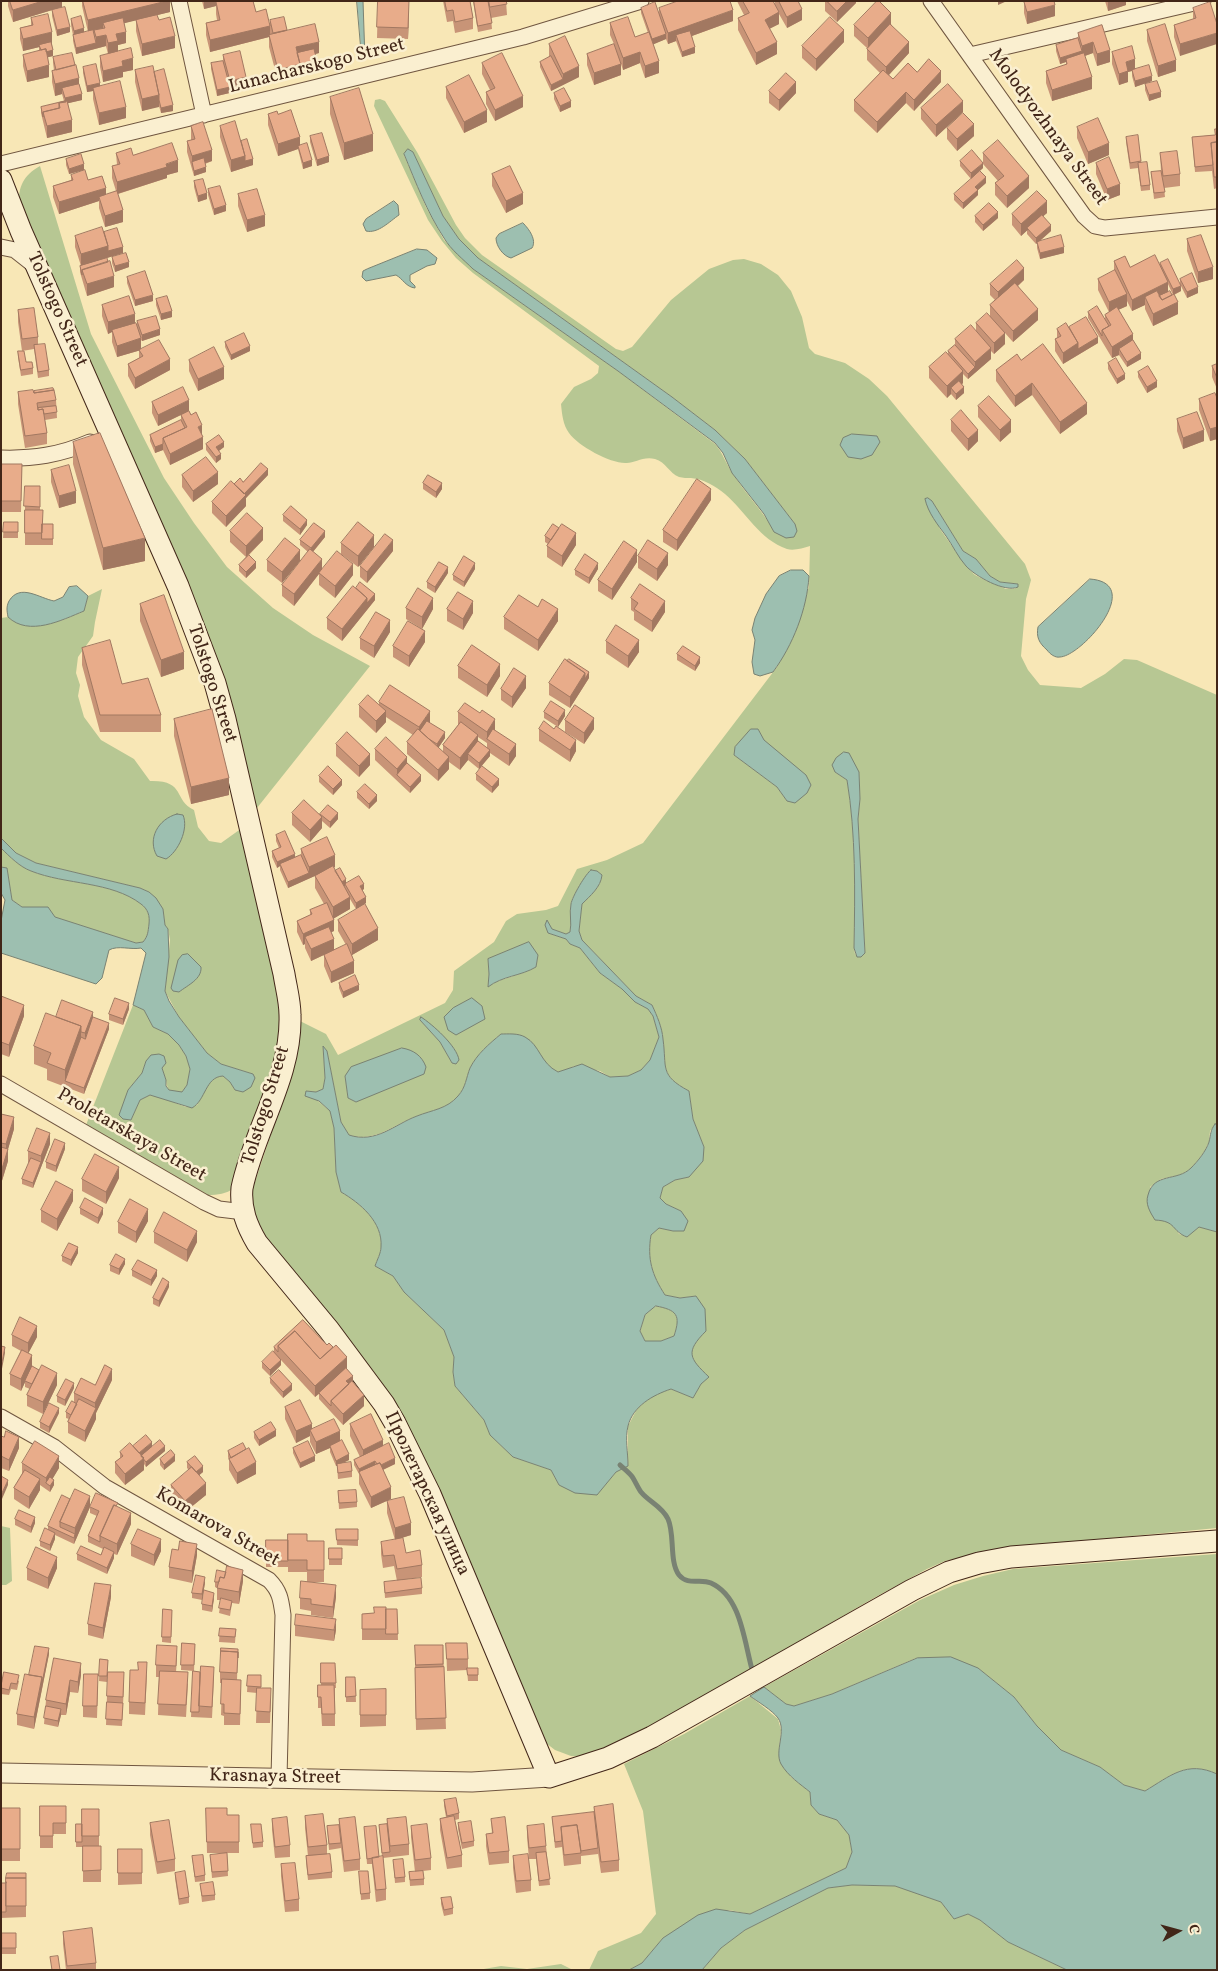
<!DOCTYPE html>
<meta charset="utf-8">
<style>
body{margin:0}
#map{position:relative;width:1218px;height:1971px;overflow:hidden;background:#f8e7b6;font-family:Vollkorn,serif}
canvas{display:block}
.frame{position:absolute;inset:0;border:2px solid #422618;pointer-events:none}
.north{position:absolute;left:1153px;top:1906px;width:50px;height:50px;-webkit-text-stroke:4px #faefd0;paint-order:stroke;rotate:83deg;font-size:14px;font-weight:700;line-height:20px;text-align:center;color:#422618}
.north::after{content:'';display:block;margin:auto;width:18px;height:22px;background:#422618;clip-path:polygon(50% 0,100% 100%,50% 72%,0 100%)}
</style>
<div id="map">
<canvas width="1218" height="1971"></canvas>
<div class="frame"></div>
<div class="north">С</div>
</div>
<script>
const ctx = document.querySelector('canvas').getContext('2d');
ctx.lineJoin = 'round';
function fillPath(path, color) {
  ctx.fillStyle = color;
  ctx.fill(path, 'evenodd');
}
function stroke(path, color, width, dash) {
  ctx.strokeStyle = color;
  ctx.lineWidth = width;
  ctx.lineCap = dash ? 'butt' : 'round';
  ctx.setLineDash(dash || []);
  ctx.stroke(path);
}
function label(font, color, halo, rows, align = 'center') {
  ctx.font = font + ' Vollkorn,serif';
  ctx.lineWidth = 5;
  ctx.setLineDash([]);
  ctx.textBaseline = 'middle';
  ctx.strokeStyle = halo;
  ctx.fillStyle = color;
  for (const [text, x, y, turn = 0] of rows) {
    ctx.save();
    ctx.translate(x, y);
    ctx.rotate((+turn || 0) * Math.PI / 180);
    ctx.textAlign = isNaN(turn) ? turn : align;
    if (halo) ctx.strokeText(text, 0, 0);
    ctx.fillText(text, 0, 0);
    ctx.restore();
  }
}
const green = new Path2D(`
 M380 99 385 101 417 152 456 225 465 238 482 255 616 349 623 351 632 347 671 300 709 269 733 260 744 259 761 264 778 275 791 291 802 317 809 348 815 354 845 363 869 379 887 396 1025 564 1031 580 1026 599 1021 656 1028 670 1040 685 1081 688 1105 674 1124 659 1137 660 1217 695V1124L1210 1131 1209 1142 1204 1152 1191 1169 1180 1175 1161 1179 1150 1187 1166 1221 1174 1225 1179 1234 1187 1236 1199 1227 1217 1232V1528L1005 1548 945 1561 927 1569 872 1599 658 1724 585 1757 571 1756 555 1750 542 1740 414 1445 260 1235 252 1212V1191L289 1080 298 1020 326 1034 338 1055 445 1003 453 990 454 971 494 942 506 921 517 914 546 910 558 906 577 869 607 860 643 843 777 667 809 587 810 546C803 548 794 551 787 549 760 540 746 512 725 494 715 486 704 479 691 478 687 478 683 478 679 477 669 473 666 462 655 459 642 456 634 464 625 463 610 463 578 446 569 433 563 425 562 414 561 404L574 387 591 379 598 373 599 366 473 273 456 258 442 241 428 220 374 106 375 100ZM413 152 443 216 459 239 478 258 672 397 715 430 745 459 795 524 774 531C762 510 746 494 733 474 726 464 723 453 715 444L618 371 473 269 444 240 426 207 404 155ZM932 501 963 551 976 559 990 576 1000 582 1018 584 1015 589H1006L985 580 975 575 966 566 940 529ZM758 729 787 801 777 787 734 755ZM835 772H859L860 799 858 819 865 953 861 957 855 954 854 948C855 893 856 834 847 780ZM591 870 597 871 602 875C601 887 590 896 582 903L579 931 582 940 636 996 652 1005C657 1016 662 1028 663 1039 667 1068 659 1075 689 1091L693 1119 704 1147 689 1177 675 1180 663 1187 660 1198 666 1204 681 1211 673 1231 659 1228 651 1235C647 1259 652 1275 665 1295L680 1298 696 1296 706 1331 696 1340 691 1353 701 1384 693 1398 671 1389 653 1394 637 1409 628 1426V1465L616 1472 597 1494 559 1485 551 1470 513 1457 490 1435 484 1420 455 1386 453 1372 454 1357 444 1330 404 1292 393 1276 375 1266C377 1260 381 1253 381 1247 383 1222 360 1203 341 1192L336 1172 334 1128 330 1111 306 1091 316 1092 323 1089 325 1078 323 1047 327 1051 341 1122 349 1135C376 1143 394 1124 417 1116 432 1110 447 1109 458 1096 466 1087 466 1078 470 1068 477 1054 489 1044 501 1034L543 1060 548 1068 558 1072 566 1071 574 1066 600 1071 610 1077 628 1076 641 1070 650 1060 659 1037 653 1016 648 1009 635 1002 622 989 600 973 580 948 570 944 566 939 548 933 552 929 566 934 570 932C572 923 569 913 571 904 572 897 586 874 591 870ZM538 955 536 967C521 976 503 977 488 986L489 974 488 959ZM420 1020H425L454 1049 452 1063 440 1042ZM402 1048 356 1102 348 1098 345 1076Z
 M40 166 91 334 164 478 194 523 227 567 273 608 313 635 370 666 253 813 243 762 19 205C18 186 24 175 40 166Z
 M102 589 95 622 93 636 78 657 76 673 80 685 78 696 84 717 101 740 134 759 150 781C186 780 173 800 194 810L198 827 209 841 221 843 242 828 283 1011 280 1049 234 1188C226 1194 218 1195 208 1195L86 1125 133 1005 144 1010 153 1027 168 1034 179 1045 186 1056 190 1069 187 1085 182 1092C168 1093 168 1091 166 1080 165 1076 163 1073 162 1068L146 1061 142 1073 128 1090 121 1118 131 1120 140 1100 150 1095 157 1096 186 1107 197 1105C204 1093 208 1077 223 1076L230 1082 235 1090 253 1074 221 1064 207 1053 179 1017 165 991 170 940 168 929 165 925 163 909 149 892 140 888 36 863 16 853 1 838V618L8 617 13 621 47 624 63 620 84 611 88 596Z
 M1 848C10 857 20 867 31 871 66 885 111 881 141 904 148 909 150 916 149 924 148 932 148 936 143 942L136 943 54 917 47 907H22L12 900 7 869 1 867Z
 M656 1306C677 1310 681 1315 674 1336L661 1341H645L640 1332 645 1315Z
 M1 1526 10 1528 12 1581 6 1585H1Z
 M1217 1554V1774C1186 1760 1170 1776 1145 1791L1124 1785 1100 1767 1061 1750 1037 1726 1014 1697 978 1668 916 1658 832 1694 794 1706 786 1704 764 1687 920 1600 954 1585 983 1576 1013 1569Z
 M750 1696 778 1719 781 1730 779 1749 791 1777 810 1792 811 1805 819 1814 837 1820 849 1835 852 1852 846 1868 750 1914 729 1910 663 1938 642 1963 629 1970H589L598 1951 641 1933 656 1914 643 1811 624 1764 684 1734Z
 M852 1885 895 1886 925 1896 941 1902 954 1919 968 1914 980 1920 1008 1942 1067 1970H702L721 1948 745 1930 827 1888Z
 M561 1964 573 1970H478L501 1966 527 1969Z`);
const water = new Path2D(`
 M357 1H363L365 60 362 59Z
 M408 149 413 152 443 216 459 239 478 258 672 397 715 430 745 459 795 524 797 531 794 537 786 538 774 532 764 514 732 473 723 453 715 443 618 371 473 269C463 259 451 250 444 238 427 212 416 183 404 154Z
 M394 201 398 205 399 215C390 221 378 234 366 231L363 224 366 219Z
 M523 223C529 229 537 240 532 248L511 258C503 256 496 246 496 238L499 234Z
 M417 249 427 250 437 258 435 264 427 266 410 275V281L415 286V288C406 287 403 279 396 275L366 281 362 277 363 271 367 269Z
 M852 434 877 436 880 442 872 455 861 459 848 457 840 445 843 438Z
 M928 498 932 501 963 551 976 559 990 576 1000 582 1018 584V587C1005 593 975 576 966 566 958 557 953 546 946 536 938 525 928 513 925 499Z
 M791 570H803L809 576C807 609 793 645 773 672L760 676 754 674 752 662 755 640 752 630 755 618 766 594 779 576Z
 M1090 579C1146 583 1082 656 1060 657 1055 658 1050 654 1047 650 1039 643 1036 637 1038 627Z
 M77 586 88 596 84 611C62 620 29 637 8 617 7 611 6 607 9 601 20 583 39 598 54 601L63 597 69 587Z
 M751 729H758L764 740 806 775 811 785 807 793 795 803 787 801 777 787 734 755 735 747Z
 M844 752 849 753 859 772 860 799 858 819 865 953 861 957H857L854 948C855 893 856 834 847 780L835 772 832 765 836 758Z
 M177 814 183 815C189 829 178 852 166 859L157 856C147 839 158 819 177 814Z
 M1 838 16 853 36 863 140 888 149 892 156 898 163 909 165 925 168 929 169 957 165 991 169 1001 179 1017 207 1053 221 1064 253 1074 255 1078 251 1087 243 1092 235 1090 230 1082 223 1076C205 1077 206 1100 192 1108L150 1095 140 1100 131 1120 123 1119 119 1115 128 1090 142 1073 146 1061 151 1055 159 1054 164 1056 166 1063 162 1068 166 1080V1086L169 1090 182 1092 187 1085 190 1069 186 1056 179 1045 168 1034 153 1027 144 1010 133 1005 146 953 141 948C131 950 118 945 109 950L102 978 96 984 1 953V921L5 900 1 893V867L7 868 12 900 22 907H48L55 917 136 943 143 942C148 936 148 932 149 924 150 916 148 909 141 904 111 881 66 885 31 871 20 867 10 857 1 848Z
 M591 870 597 871 602 875C601 887 590 896 582 904L579 931 582 940 636 996 652 1005C657 1016 662 1027 663 1039 667 1068 659 1075 689 1091L693 1119 704 1147 703 1161 689 1177 675 1180 663 1187 660 1198 666 1204 681 1211 688 1221 684 1231H673L659 1228 651 1235C647 1259 652 1275 665 1295L680 1298 696 1296 705 1309 706 1331C685 1352 689 1358 709 1377L701 1384 693 1398 671 1389C653 1395 633 1406 628 1426 625 1438 628 1453 628 1466L616 1472 597 1495 575 1493 559 1485 551 1470 513 1457 490 1435 484 1420 455 1386 453 1372 454 1357 444 1330 404 1292 393 1276 375 1266C377 1260 381 1253 381 1247 383 1222 360 1203 341 1192L336 1172 334 1128 330 1111 319 1101 305 1096 306 1091 316 1092 323 1089 325 1078 323 1046 327 1051 341 1122 349 1135C376 1144 395 1124 417 1116 432 1110 447 1109 458 1096 466 1087 466 1078 470 1068 477 1054 489 1044 501 1034 508 1034 518 1033 525 1037 540 1045 540 1063 558 1072L582 1064 610 1077 628 1076 641 1070 650 1060 659 1037 653 1016 648 1009 635 1002 622 989 600 973 580 948 570 944 566 939 548 933 545 925 547 920 552 929 566 934 570 932C572 923 569 913 571 904 572 897 586 873 591 870ZM656 1306C677 1310 681 1315 674 1336L661 1341H645L640 1331 645 1315Z
 M529 942 538 955 536 967C521 976 502 976 488 987L489 974 488 959Z
 M188 954 201 967C202 979 188 985 179 992L173 991 171 988 178 960 182 955Z
 M472 998 482 1006 485 1019 456 1035 448 1030 444 1017 453 1008Z
 M421 1017C432 1024 457 1046 459 1060L456 1064 452 1063 440 1042 420 1020Z
 M402 1048C414 1050 422 1056 426 1067L424 1074 356 1102 348 1098 345 1076 351 1067Z
 M1215 1124H1217V1232L1199 1227 1187 1237C1171 1231 1177 1221 1155 1220 1150 1212 1145 1204 1148 1195 1154 1172 1177 1182 1191 1168 1198 1161 1206 1151 1209 1142 1211 1134 1210 1131 1215 1124Z
 M951 1657 978 1668 1014 1697 1037 1726 1061 1750 1100 1767 1124 1785 1145 1791C1170 1776 1187 1760 1217 1774V1970H1067L1008 1942 980 1920 968 1914 954 1919 941 1902 895 1886 852 1885 828 1888 745 1930 721 1948 702 1970H629L642 1963 663 1938 698 1915 716 1909 750 1914 846 1868 852 1852 849 1835 837 1820 819 1814 811 1805 810 1792C800 1784 788 1776 781 1764 774 1751 787 1731 778 1718 772 1710 758 1702 750 1696L764 1687 786 1704 794 1706 832 1694 917 1658Z`);
const stream = new Path2D(`
 M620 1465C624 1469 630 1473 633 1478 636 1483 638 1488 641 1492 649 1502 662 1506 668 1519 675 1534 669 1562 679 1575 688 1586 700 1578 711 1583 742 1597 744 1643 753 1673`);
const minor = new Path2D(`
 M179 1 204 115
 M931 1 1084 216 1095 226 1105 228 1217 217
 M970 55 1203 1
 M1 164 523 37 641 1
 M1 247 15 250 34 265
 M1 458C33 459 60 455 90 442
 M1 1084 204 1202 219 1209 244 1212
 M1 1417 54 1447 105 1487 269 1580C280 1591 281 1600 283 1615L279 1778`);
const tertiary = new Path2D(`
 M1 1773 472 1782 549 1777`);
const secondary = new Path2D(`
 M1 180 21 231 178 586 215 683 225 719 284 974C286 987 290 1001 290 1015 292 1076 254 1130 242 1188 240 1209 247 1226 257 1243L329 1330 384 1404 395 1423 430 1494 549 1777 608 1758 652 1737 912 1590 949 1572 979 1563 1011 1557 1217 1541`);
const wall = new Path2D(`
 M8 1H62V7L13 22 8 6Z
 M82 1H170V12L157 15 159 20 175 48 142 56 136 31V20L124 23 126 43 118 45V52L133 70 123 72V77L103 82 100 67V56L108 54 106 46 76 54 73 41V35L71 25V19L84 32H88L82 6Z
 M202 1H253L256 12 270 25V20L287 31 319 53 315 54 318 71 278 81 269 47V37L210 52 206 35V23L217 20 216 14V6L204 9Z
 M378 1 409 13 408 39 377 38Z
 M443 1H470L473 18V29L455 33 453 21 447 22Z
 M473 1H506L507 15 491 18 492 29 478 32Z
 M737 1H773L775 4V1H798L802 20 787 28 779 14V24L769 29 777 54 756 65 738 30V18L744 15Z
 M825 1H856V3L837 22 825 11Z
 M1105 1H1126V5L1108 11Z
 M1024 2 1055 16 1027 24 1024 13Z
 M641 8 659 14V8L733 21 692 36 695 53 682 57 676 41 668 44 666 39 653 44 659 73 645 78 640 63 623 70 621 64V75L594 85 587 65V54L614 44 610 35V23L635 37 648 33 641 13Z
 M1193 8 1217 24 1180 56 1174 37V25L1193 19Z
 M52 10 70 32 57 36 52 16Z
 M31 18 52 44 53 56 48 57 49 77 27 82 23 66V55L39 51V47L23 51 20 39V28L31 25Z
 M891 24 909 53 889 75 893 79 917 72 941 82 914 111 906 103 877 133 854 111V100L880 73 867 60V48L854 36V25Z
 M1102 25 1110 62 1097 66 1093 53 1085 56 1092 89 1052 101 1046 83V71L1066 65V62L1060 64 1056 51V45L1078 38V33Z
 M1147 30 1176 71 1158 77 1147 41Z
 M844 42 816 71 802 58V46Z
 M549 44 579 77 551 91 540 67V62L549 57Z
 M1112 52 1135 69 1152 81 1135 87 1132 76V71L1128 72V82L1119 85 1112 64Z
 M223 55 246 89 217 96 211 69V63L223 61Z
 M53 57 79 84 82 100 68 103 72 132 47 138 41 113V107L64 101 62 94 55 96 52 82V71L54 70 53 63Z
 M482 63 523 107 495 121 486 104V92L490 90 482 74Z
 M83 67 100 86 126 118 99 125 93 99V91L87 92 83 73Z
 M135 70 154 72 173 111 161 113 159 106 142 111 135 82Z
 M1145 84 1161 97 1149 101 1145 90Z
 M446 87 487 122 464 133 446 98Z
 M769 91 796 93 779 111 769 103Z
 M554 93 571 107 560 112 554 99Z
 M330 97 373 151 344 160 330 114Z
 M921 108 963 112 936 137 921 119Z
 M268 114H278L300 145 312 166 303 169 298 149 278 156 268 125Z
 M191 126 212 161 205 164 206 172 194 176 187 152V141L191 140Z
 M220 126 241 141 253 165 231 172 220 137Z
 M1077 127 1109 155 1088 164 1077 138Z
 M947 128 974 136 957 151 947 139Z
 M1215 129H1217V188L1214 189 1212 171 1195 172 1192 137 1215 135Z
 M310 136 329 162 317 166 310 142Z
 M1126 137 1141 161 1150 185V190L1141 191 1138 168 1130 169 1126 142Z
 M116 153 133 155 178 172 167 175V178L118 194 123 222 105 227 99 208V201L59 214 53 197V186L71 180V175L88 180 106 195 116 191 112 178V166L117 165Z
 M983 153 1029 188 1007 208 995 195V183L998 181 983 164Z
 M1160 153 1180 174V186L1164 188 1165 197 1154 199 1151 172 1161 171Z
 M66 159 84 170 69 174 66 165Z
 M960 161 983 168 971 179 960 166Z
 M1096 163 1120 195 1107 200 1096 174Z
 M492 174 523 204 506 213 492 186Z
 M194 181 207 199 198 202 194 187Z
 M986 183 978 190V195L963 209 954 200V194Z
 M208 189 226 211 214 215 208 195Z
 M238 194 265 226 247 232 238 206Z
 M1047 213 1043 216 1051 231 1039 242 1064 253 1040 259 1037 248V243L1036 244 1027 234V230L1021 236 1012 225V214Z
 M975 216 998 218 983 231 975 222Z
 M104 232 123 253 81 266 75 247V236Z
 M1187 239 1213 279 1198 283 1187 251Z
 M112 257 129 267 115 272 112 263Z
 M1114 261 1130 267 1160 266V263L1181 291 1174 295 1178 314 1153 326 1145 309V305L1132 311 1127 301V306L1118 310 1133 340 1141 359 1127 367 1119 355 1112 358 1088 318V312L1105 320V315L1109 312 1098 290V279L1114 271ZM1168 284 1173 295H1172L1168 292Z
 M80 266 114 287 87 296 80 272Z
 M127 277 153 301 135 306 127 283Z
 M1180 279 1198 293 1187 298 1180 284Z
 M1024 280 1018 286 1038 320 1013 342 1005 333V344L994 354 991 351V359L968 379 963 374V383L962 384 964 393 956 400 951 394 947 398 929 378V367L948 354V351L955 345V339L976 332V323L990 316V305L995 300 990 295V284Z
 M156 299 172 317 161 320 156 305Z
 M102 305 135 323 137 326V321L160 335 142 341 141 340V349L170 370 135 389 128 376V364L139 358V350H141L117 357 112 342V332L108 334 102 316Z
 M18 310 38 337V344L49 370V376L38 378 34 349 22 351 18 322Z
 M1069 327 1098 343 1063 364 1055 351V339L1057 338V329Z
 M225 342 250 351 231 360 225 347Z
 M18 351 26 362 33 368V374L21 376 18 357Z
 M189 360 224 379 198 391 189 371Z
 M1021 360 1087 414 1060 434 1032 395 1015 407 996 381V370Z
 M1108 363 1125 379 1117 384 1108 369Z
 M1217 364V389L1212 377V366Z
 M1138 372 1157 387 1147 393 1138 377Z
 M34 391 56 400 57 418 45 420 47 433V444L25 448 18 404V392Z
 M1217 398V439L1210 441 1199 410V399Z
 M152 402 189 411 202 435 203 449 170 465 163 450 155 453 150 441V435L181 420V415L158 426 152 413Z
 M978 406 1011 432 1000 442 978 417Z
 M1177 419 1204 441 1183 449 1177 431Z
 M951 420 978 441 968 451 951 431Z
 M73 442 145 561 103 570 73 464Z
 M206 444 224 447 219 451 221 459 216 463 206 450Z
 M2 464H22L21 512H1Z
 M51 470 76 503 59 508 51 482Z
 M182 475 218 484 193 502 182 487Z
 M268 475 246 498V506L226 527 212 513V502L234 484Z
 M423 483 442 489 436 498 423 489Z
 M25 486H40V510L43 524H53V545H42V544V545H25Z
 M711 500 677 551 663 542V530Z
 M283 515 307 525 300 535 283 521Z
 M4 522H18V538H3Z
 M230 531 263 540 249 555 256 568 246 578 239 571V565L246 557 230 542Z
 M545 536 576 545 562 567 547 557V546L548 544 545 542Z
 M325 537 313 552 322 569 353 575 335 598 319 585V574L294 606 282 596V585L308 552 300 545V540Z
 M341 543 374 547 358 567 341 554Z
 M393 551 367 583 360 577V566Z
 M638 556 668 565 657 581 638 568Z
 M267 560 300 561 282 583 267 571Z
 M637 562 612 600 598 591V580Z
 M475 569 464 587 453 580V575Z
 M598 569 589 584 575 575V570Z
 M448 573 435 593 427 588V582Z
 M356 588 375 600 342 641 327 629V618Z
 M631 598 665 612 652 632 634 620V612L631 610Z
 M140 604 184 669 161 677 140 621Z
 M406 608 433 609 422 629 406 619Z
 M447 609 473 613 463 630 447 621Z
 M504 617 558 621 538 651 504 629Z
 M390 632 374 658 360 649V638Z
 M606 641 639 652 628 668 606 653Z
 M425 642 409 667 393 657V646Z
 M82 648 122 684 161 715V732H100L82 665Z
 M677 654 700 663 695 671 677 660Z
 M458 666 500 676 487 697 458 678Z
 M589 678 570 708 549 695V683Z
 M526 688 512 708 501 700V689Z
 M379 702 429 722 445 738 438 748 443 752V745L459 724H458V712L495 730V731L516 756 509 766 490 753V756L479 769 468 760 460 770 449 762V769L438 781 407 754V742L413 735 386 717V722L376 733 359 717V705H379ZM478 737 487 743V748L478 741Z
 M544 712 565 716 558 727 544 718Z
 M174 719 229 795 191 804 174 736Z
 M565 720 594 729 584 744 565 732Z
 M539 729H554L576 751 570 762 539 741Z
 M336 744 370 765 359 777 336 756Z
 M375 749 407 763 421 781 410 793 375 760Z
 M476 774 499 785 492 793 476 780Z
 M319 776 342 785 333 795 319 782Z
 M357 792 377 801 369 809 357 798Z
 M292 813 320 815V814L338 819 330 828 322 821V828L310 842 292 825Z
 M276 835 295 857 301 855V849L335 867 333 868 335 871 346 883 364 889 362 890 366 903 356 909 350 899V909L334 918V931L331 932 334 950 346 945 338 931V920L378 940 352 955 354 973 331 983 324 966V955L311 961 305 948V944L303 945 297 932V921L310 915V910L324 904 315 888V876L319 874 288 888 280 870V866L277 868 272 857V851L279 848 276 841Z
 M339 983 359 990 343 998 339 988Z
 M1 996 24 1016 9 1057 1 1054Z
 M129 1009 123 1025 109 1020V1014Z
 M56 1017H93L109 1029 84 1094 47 1080V1069L34 1064V1046Z
 M1 1114 14 1129 8 1149V1161L1 1184Z
 M50 1144 33 1188 22 1184V1179L29 1163 28 1162V1151Z
 M65 1149 56 1172 46 1168V1162Z
 M119 1178 106 1204 82 1191V1179Z
 M73 1201 57 1231 41 1222V1210Z
 M80 1208 103 1214 98 1224 80 1214Z
 M148 1221 136 1243 118 1233V1222Z
 M154 1232 197 1242 187 1262 154 1243Z
 M78 1253 71 1266 62 1261V1256Z
 M125 1264 119 1275 110 1271V1265Z
 M132 1270 157 1276 151 1286 132 1276Z
 M169 1287 159 1307 153 1304V1298Z
 M303 1320 347 1368 346 1369 364 1406 343 1425 319 1399V1394L315 1397 281 1360V1365L270 1376 262 1368V1362L274 1352V1347Z
 M12 1335 37 1337 28 1353 32 1367 57 1385 43 1414 27 1406V1395L30 1389 25 1387V1382L21 1391 10 1385V1374L21 1351 12 1346Z
 M270 1378 292 1390 283 1398 270 1383Z
 M112 1380 96 1413V1419L85 1442 68 1433V1422L69 1419 66 1418V1412L74 1402V1393L95 1385Z
 M74 1388 65 1406 57 1402V1396Z
 M285 1407 312 1430 340 1441 349 1460 341 1464 352 1471V1477L338 1479 337 1466H336L330 1452V1448L316 1454 310 1442V1436L296 1443 285 1419Z
 M59 1413 49 1433 40 1428V1422Z
 M350 1424 383 1446 395 1464 383 1470 391 1499 371 1508 359 1484V1474L354 1465V1460L360 1457 350 1436Z
 M254 1432 276 1436 259 1446 254 1438Z
 M1 1436 19 1448 9 1471 1 1468Z
 M133 1446 152 1447 165 1451 146 1467 144 1464V1470L125 1485 115 1473V1462L120 1458V1452Z
 M293 1448 315 1461 300 1468 293 1453Z
 M228 1451 256 1474 237 1484 229 1470V1460L228 1457Z
 M160 1459 175 1461 164 1470 160 1465Z
 M187 1462 203 1472 199 1475 206 1495 185 1512 171 1496V1485L189 1470 187 1468Z
 M22 1463 59 1468 52 1479 54 1485 50 1492 40 1485V1490L29 1509 14 1499V1488L22 1474Z
 M338 1491 357 1502V1507L339 1509Z
 M387 1501 411 1535 395 1540 387 1513Z
 M90 1507 74 1544 55 1535V1539L50 1551 40 1546V1541L48 1530V1526Z
 M90 1507 131 1524 117 1555 114 1554V1558L107 1574 77 1560V1554L101 1555 103 1549 88 1542V1536L97 1516 90 1513Z
 M15 1519 35 1523 31 1533 15 1525Z
 M336 1529H358V1546L337 1545Z
 M266 1540 324 1541V1582H308L336 1597 333 1618 311 1615V1611L300 1609V1598L307 1581V1572H288V1567H266Z
 M381 1542 406 1553 422 1565V1577L397 1581 422 1588V1594L385 1598 384 1582 397 1581 394 1566 383 1568 381 1554Z
 M131 1544 161 1551 154 1566 131 1556Z
 M329 1548H342V1565H329Z
 M197 1555 192 1583 169 1578V1567Z
 M27 1568H57L48 1589 27 1580Z
 M243 1581 239 1604 232 1603 230 1616 219 1613 221 1600H217V1588L215 1587V1582Z
 M205 1583 202 1600 192 1598V1593Z
 M111 1597 103 1639 88 1635V1624Z
 M214 1598 212 1612 202 1610V1604Z
 M163 1609 172 1610 171 1643 162 1642Z
 M397 1609 398 1640H362V1614L374 1613Z
 M295 1625 336 1630 334 1641 295 1636Z
 M220 1628 236 1629 235 1643 219 1642Z
 M182 1643 195 1644 194 1671 181 1670Z
 M446 1643 468 1659V1668H478V1681H468L467 1670 447 1671Z
 M415 1645H443L446 1729 416 1730 415 1680Z
 M238 1649 237 1680 241 1691 240 1725H224V1716L221 1715 222 1683H220V1672Z
 M49 1654 34 1729 17 1725V1714L29 1675Z
 M54 1658 81 1675 78 1693 70 1692 66 1715H61L58 1727 44 1724 46 1700Z
 M177 1658 176 1672 188 1684 186 1717 158 1715 159 1677H156V1665Z
 M100 1659 108 1660 107 1682 99 1681Z
 M321 1663H335L336 1688H335V1726H322L321 1708H318V1697L321 1685Z
 M193 1671 200 1672 214 1678 212 1718 191 1717Z
 M4 1672 19 1681 17 1690 11 1689 9 1695 1 1694V1686Z
 M147 1674 145 1715 129 1714V1702Z
 M248 1675H261V1688L271 1700 270 1723H256L257 1693 247 1692Z
 M346 1677H355L356 1702H346Z
 M124 1684 122 1726 106 1725 107 1696Z
 M98 1686 97 1718 83 1717V1706Z
 M360 1702 386 1715V1726L360 1727Z
 M444 1800 459 1813V1819L455 1820 462 1855V1867L447 1869 440 1830V1819L446 1817 444 1806Z
 M40 1806H66V1834H53V1848H40Z
 M594 1807 619 1860V1871L601 1873 598 1853V1854L581 1856V1864L564 1866 562 1847 555 1848 552 1817 594 1812Z
 M1 1808H20V1861H1Z
 M206 1808 227 1815H239V1853H227L228 1876 212 1878 210 1855 225 1853H207Z
 M99 1809V1846H101V1882H83V1847H76V1830Z
 M305 1816 327 1845V1854L332 1872V1878L308 1880 306 1862V1856H308L305 1828Z
 M272 1819 290 1845V1857L275 1858 272 1830Z
 M339 1819 360 1859V1870L344 1872 341 1848 329 1850 327 1826 339 1825Z
 M387 1819 409 1844V1855L383 1858 386 1889V1900L376 1902 372 1864H367L364 1827 379 1857H382L379 1825 387 1824Z
 M491 1819 509 1851V1863L489 1865 486 1846V1834H492Z
 M150 1823 175 1859V1871L157 1874 150 1835Z
 M458 1823 474 1841V1846L462 1849 458 1829Z
 M251 1824 263 1842V1847L253 1848Z
 M411 1826 431 1858V1870L415 1872 411 1837Z
 M527 1826 546 1846 550 1885 539 1886 536 1859H529L527 1837Z
 M118 1849H142V1884L118 1885Z
 M192 1856 205 1875V1881L195 1882Z
 M513 1856 531 1880V1891L516 1893 513 1868Z
 M393 1860 405 1877V1882L395 1883Z
 M281 1864 299 1899V1911L285 1912 281 1876Z
 M359 1871 370 1893V1899L361 1900Z
 M409 1872 424 1879V1885L410 1886Z
 M26 1873V1917L1 1918V1883H6Z
 M175 1873 189 1897V1903L179 1905 175 1878Z
 M200 1884 215 1895V1900L202 1902Z
 M441 1898 453 1908V1914L444 1916 441 1904Z
 M63 1932 96 1963V1970H66L63 1944Z
 M2 1933H16V1954H2Z`);
const shadedWall = new Path2D(`
 M43 1H62V7L13 22V10Z
 M167 1H170V12L105 28 103 23V28L88 32V20Z
 M204 1H233L216 2V6L204 9Z
 M409 1V13L408 39V28Z
 M847 1H856V3L837 22V11Z
 M998 1H1007L998 5Z
 M1108 1H1126V5L1108 11Z
 M1055 5V16L1027 24V12Z
 M802 9V20L787 28V17Z
 M733 10V21L678 41 676 35V41L668 44V33Z
 M779 12V24L765 31V20Z
 M891 13V24L868 49V38Z
 M270 26V37L269 35V37L210 52V40Z
 M70 27V32L57 36V30Z
 M84 28V34L74 37V31Z
 M287 30V35L273 39V33Z
 M844 30V42L816 71V59Z
 M52 32V44L23 51V39Z
 M126 32V43L118 45V52L108 55V43L116 34Z
 M1217 33V44L1180 56V44Z
 M666 34V39L652 45V39Z
 M106 35V46L76 54V48L96 43V37Z
 M175 36V48L142 56V44Z
 M319 42V53L297 59 296 47Z
 M777 42V54L756 65V53Z
 M909 42V53L886 78V67Z
 M1093 42V53L1067 62 1066 59V62L1060 64V58L1082 51V46Z
 M695 47V53L682 57V52Z
 M53 50V56L41 59V53Z
 M1110 50V62L1097 66V54Z
 M640 52V63L623 70V58Z
 M133 58V70L123 72V77L103 82V71L122 61Z
 M1135 59V70L1128 72V82L1119 85V74L1126 62Z
 M1176 60V71L1158 77V66Z
 M659 61V73L645 78V66Z
 M300 64V76L278 81V70Z
 M621 64V75L594 85V73Z
 M49 65V77L27 82V71Z
 M318 66V71L300 76V70Z
 M579 66V77L551 91V85L563 79V74Z
 M941 71V82L914 111V100Z
 M1152 76V81L1135 87V81Z
 M246 77V89L217 96V90L230 87V81Z
 M1092 77V89L1052 101V90Z
 M79 78V90L62 88V94L55 96V84Z
 M796 82V93L779 111V100Z
 M100 83V89L93 88V91L87 92V86Z
 M906 92V103L877 133V122Z
 M1161 92V97L1149 101V95Z
 M82 94V100L65 104V98Z
 M159 95V107L142 111V99Z
 M523 96V107L495 121V110Z
 M571 101V107L560 112V106Z
 M963 101V112L936 137V125Z
 M173 105V111L161 113V108Z
 M126 107V118L99 125V113Z
 M487 110V122L464 133V122Z
 M72 120V132L47 138V126Z
 M974 124V136L957 151V139Z
 M373 134V151L344 160V143Z
 M300 137V149L298 146V149L278 156V144Z
 M1109 143V155L1088 164V152Z
 M212 150V161L193 167 192 162V168V156Z
 M245 156 253 159V165L231 172V160Z
 M329 156V162L317 166V160Z
 M178 160V172L167 175V178L117 194V182Z
 M312 160V166L303 169V163Z
 M983 163V168L971 179V173Z
 M84 164V170L69 174V169Z
 M206 167V172L194 176V171Z
 M1029 176V188L1007 208V196Z
 M986 177V183L978 190V195L963 209V203L975 187Z
 M1120 184V195L1107 200V189Z
 M106 188V199L99 197V201L59 214V202Z
 M207 193V199L198 202V196Z
 M523 193V204L506 213V201Z
 M1047 201V213L1021 236V224Z
 M226 205V211L214 215V209Z
 M123 210V222L105 227V216Z
 M998 212V218L983 231V225Z
 M265 215V226L247 232V220Z
 M1051 225V231L1036 244V238Z
 M108 246 123 247V253L81 266V254Z
 M1064 247V253L1040 259V253Z
 M129 262V267L115 272V266Z
 M1213 267V279L1198 283V272Z
 M1024 268V280L998 303V292Z
 M114 276V287L87 296V284Z
 M1168 282V294L1158 299 1145 297V305L1132 311V300Z
 M1181 286V291L1173 295V289Z
 M1198 287V293L1187 298V292Z
 M1127 294V306L1109 314V302Z
 M153 295V301L135 306V300Z
 M1178 302V314L1153 326V314Z
 M1038 309V320L1013 342V331Z
 M172 311V317L161 320V314Z
 M135 314V325L112 330V332L108 334V322Z
 M160 329V335L142 341V335Z
 M1005 333V344L994 354V343Z
 M1133 334V346L1119 349V355L1112 358V347Z
 M1098 337V343L1078 355V349Z
 M141 338V350L117 357V346Z
 M1078 343V355L1063 364V353Z
 M250 346V351L231 360V355Z
 M991 348V359L968 379V374L975 367V362Z
 M1141 353V359L1127 367V362Z
 M170 359V370L135 389V378Z
 M224 367V379L198 391V379Z
 M963 371V383L954 392 951 388V394L947 398V386Z
 M1125 374V379L1117 384V379Z
 M1157 381V387L1147 393V387Z
 M1032 383V395L1015 407V396Z
 M964 387V393L956 400V394Z
 M189 400V411L158 426V415Z
 M1087 403V414L1060 434V422Z
 M1011 420V432L1000 442V430Z
 M202 425V436L198 427Z
 M1217 427V439L1210 441V429Z
 M978 430V441L968 451V439Z
 M1204 430V441L1183 449V438Z
 M203 437V449L170 465V454Z
 M224 442V447L216 453V447Z
 M163 444V450L155 453V447Z
 M221 454V459L216 463V457Z
 M268 469V475L246 498V506L226 527V516L241 497Z
 M218 472V484L193 502V491Z
 M442 483V489L436 498V492Z
 M711 489V500L677 551V540Z
 M76 491V503L59 508V496Z
 M307 520V525L300 535V529Z
 M263 528V540L246 557V546Z
 M325 531V537L311 554V548Z
 M576 533V545L562 567V556Z
 M374 535V547L358 567V556Z
 M145 538V561L103 570V548Z
 M393 540V551L367 583V572Z
 M300 550V561L282 583V572Z
 M637 550V562L612 600V589Z
 M668 553V565L657 581V569Z
 M322 559V570L294 606V594Z
 M256 562V568L246 578V572Z
 M475 563V569L464 587V582Z
 M598 563V569L589 584V578Z
 M353 564V575L335 598V586Z
 M448 567V573L435 593V587Z
 M375 594V600L342 641V629L367 598Z
 M433 598V609L422 629V617Z
 M473 601V613L463 630V619Z
 M665 601V612L652 632V621Z
 M558 609V621L538 651V640Z
 M390 620V632L374 658V646Z
 M425 631V642L409 667V656Z
 M639 640V652L628 668V656Z
 M184 652V669L161 677V660Z
 M700 657V663L695 671V666Z
 M500 664V676L487 697V685Z
 M589 672V678L570 708V697L585 673Z
 M526 676V688L512 708V697Z
 M565 710V716L558 727V721Z
 M386 711V722L376 733V721Z
 M430 711V722L419 733V727Z
 M594 718V729L584 744V733Z
 M495 719V730L488 740 487 739V732Z
 M445 732V738L437 750V744Z
 M478 735V747L468 754V760L460 770V758Z
 M576 740V751L570 762V750Z
 M516 744V756L509 766V754Z
 M490 750V756L479 769V763Z
 M370 754V765L359 777V766Z
 M407 757V769L397 775V780V769Z
 M449 757V769L438 781V770Z
 M421 775V781L410 793V787Z
 M229 778V795L191 804V787Z
 M499 779V785L492 793V787Z
 M342 780V785L333 795V789Z
 M377 795V801L369 809V804Z
 M338 813V819L330 828V822Z
 M322 817V828L310 842V830Z
 M295 854V860L280 864V866L277 868V862Z
 M335 855V867L288 888V882L309 873V867Z
 M346 879V885L345 884V886L339 889V884Z
 M364 884V889L360 892V886Z
 M350 897V909L333 919V907Z
 M366 897V903L356 909V903Z
 M334 920V931L308 943 305 937V944L303 945V934Z
 M378 928V940L352 955V944Z
 M334 939V950L311 961V949Z
 M354 961V973L331 983V972Z
 M359 985V990L343 998V992Z
 M129 1003V1009L123 1025V1019Z
 M24 1005V1016L9 1057V1045Z
 M93 1012V1023L85 1045V1033Z
 M109 1023V1029L84 1094V1088Z
 M81 1026V1043L65 1081V1070Z
 M14 1117V1129L6 1156V1144Z
 M50 1133V1144L33 1188V1183L41 1162V1156Z
 M65 1143V1149L56 1172V1166Z
 M8 1149V1161L1 1184V1172Z
 M119 1167V1178L106 1204V1192Z
 M73 1190V1201L57 1231V1219Z
 M103 1208V1214L98 1224V1218Z
 M148 1209V1221L136 1243V1232Z
 M197 1231V1242L187 1262V1250Z
 M78 1247V1253L71 1266V1260Z
 M125 1259V1264L119 1275V1269Z
 M157 1270V1276L151 1286V1280Z
 M169 1282V1287L159 1307V1301Z
 M37 1326V1337L28 1354V1343Z
 M5 1347V1353L1 1374V1368Z
 M32 1355V1367L21 1391V1379Z
 M347 1357V1368L315 1397V1386Z
 M281 1360V1365L270 1376V1370Z
 M112 1369V1380L96 1413V1419L85 1442V1431L95 1410V1403Z
 M57 1373V1385L43 1414V1402Z
 M353 1376V1381L346 1387V1381Z
 M74 1383V1388L65 1406V1400Z
 M292 1384V1390L283 1398V1392Z
 M364 1395V1406L343 1425V1414Z
 M59 1408V1413L49 1433V1427Z
 M312 1424V1434L310 1430V1436L296 1443V1431Z
 M276 1430V1436L259 1446V1440Z
 M340 1431V1443L330 1446V1448L316 1454V1442Z
 M19 1437V1448L9 1471V1460Z
 M383 1440V1452L363 1461V1450Z
 M152 1442V1448L142 1456 137 1455Z
 M165 1446V1451L146 1467V1462Z
 M349 1454V1460L336 1466V1461Z
 M175 1455V1461L164 1470V1465Z
 M59 1456V1468L49 1485 46 1483V1478Z
 M315 1456V1461L300 1468V1463Z
 M144 1458V1470L125 1485V1474Z
 M395 1458V1464L378 1472V1467Z
 M375 1461V1467L359 1472V1475V1469Z
 M256 1462V1474L237 1484V1473Z
 M203 1466V1472L196 1478V1472Z
 M40 1479V1490L29 1509V1497Z
 M8 1480V1485L2 1499V1493Z
 M54 1480V1485L50 1492V1486Z
 M206 1483V1495L185 1512V1501Z
 M391 1487V1499L371 1508V1497Z
 M90 1496V1507L74 1544 75 1528Z
 M131 1513V1524L117 1555V1544Z
 M35 1517V1523L31 1533V1527Z
 M411 1523V1535L395 1540V1528Z
 M55 1533V1539L50 1551V1545Z
 M161 1539V1551L154 1566V1555Z
 M197 1544V1555L192 1583V1571Z
 M114 1552V1558L107 1574V1568Z
 M57 1557V1568L48 1589V1578Z
 M243 1570V1581L239 1604V1592Z
 M205 1577V1583L202 1600V1594Z
 M111 1585V1597L103 1639V1628Z
 M336 1585V1597L333 1618V1607Z
 M214 1593V1598L212 1612V1606Z
 M336 1619V1630L334 1641V1630Z
 M49 1648V1654L34 1729V1717L42 1677Z
 M81 1663V1675L78 1693V1682Z
 M70 1680V1692L66 1715V1704Z
 M61 1709V1715L58 1727V1721Z`);
const building = new Path2D(`
 M10 1H43L13 10Z
 M83 1H167L88 20Z
 M220 1H253L256 12 266 9 270 26 210 40 206 23 220 20 216 2Z
 M378 1H409L408 28 377 27Z
 M445 1H470L473 18 455 22 453 10 447 11Z
 M474 1H488L492 23 478 26Z
 M489 1H506L507 4 490 7Z
 M678 1H730L733 10 668 33 659 8Z
 M743 1H773L779 12 765 20 777 42 756 53 738 18 749 13Z
 M779 1H798L802 9 787 17Z
 M827 1H847L837 11Z
 M877 1H879L891 13 868 38 854 25Z
 M1026 1H1054L1055 5 1027 12 1024 2Z
 M655 2 666 34 652 39 641 8Z
 M1210 2 1217 24V33L1180 44 1174 25 1196 18 1193 8Z
 M65 7 70 27 57 30 52 10Z
 M48 14 52 32 23 39 20 28 33 25 31 18Z
 M157 15 159 20 170 17 175 36 142 44 136 20Z
 M81 16 84 28 74 31 71 19Z
 M284 17 287 30 273 33 270 20Z
 M628 17 635 37 649 32 659 61 645 66 640 52 623 58 610 23Z
 M830 17 844 30 816 59 802 46Z
 M123 18 126 32 116 34 118 41 108 43 106 35 96 37 94 30 105 28 103 23Z
 M315 24 319 42 296 47 300 64 278 70 269 35Z
 M890 24 909 42 886 67 867 49Z
 M1165 24 1176 60 1158 66 1147 30Z
 M1102 25 1110 50 1097 54 1093 42 1082 46 1078 33Z
 M93 30 96 43 76 48 73 35Z
 M690 31 695 47 682 52 676 35Z
 M565 36 579 66 563 74 549 44Z
 M1078 38 1082 51 1060 58 1056 45Z
 M51 42 53 50 46 52V49L41 50 39 45Z
 M614 44 621 64 594 73 587 54Z
 M1132 46 1135 59 1126 62 1128 71 1119 74 1112 52Z
 M131 48 133 58 122 61 123 66 103 71 100 56Z
 M46 49 49 65 27 71 23 55Z
 M314 49 318 66 300 70V64L297 53Z
 M240 51 246 77 230 81 223 55Z
 M72 53 75 65 56 70 53 57Z
 M502 53 523 96 495 110 486 92 495 88 482 63Z
 M1084 53 1092 77 1052 90 1046 71 1067 64 1066 59Z
 M551 56 563 79 551 85 540 62Z
 M929 59 941 71 914 100 906 92 877 122 854 100 883 70 893 79 908 63 917 72Z
 M223 61 230 87 217 90 211 63Z
 M96 64 100 83 87 86 83 67Z
 M76 65 79 78 55 84 52 71Z
 M1149 65 1152 76 1135 81 1132 70Z
 M153 66 159 95 142 99 135 70Z
 M164 69 173 105 161 108 159 100V95L154 72Z
 M786 73 796 82 779 100 769 91Z
 M469 75 487 110 464 122 446 87Z
 M120 81 126 107 99 113 93 88Z
 M1157 81 1161 92 1149 95 1145 84Z
 M79 84 82 94 65 98 62 88Z
 M948 84 963 101 936 125 921 108Z
 M359 88 373 134 344 143 330 97Z
 M564 88 571 101 560 106 554 93Z
 M66 101V102L59 103V108L43 112V117L41 107Z
 M67 101 72 120 47 126 43 112 60 108 59 103Z
 M291 110 300 137 278 144 268 114 277 111 278 114Z
 M963 113 974 124 957 139 947 128Z
 M1098 118 1109 143 1088 152 1077 127Z
 M235 121 245 156 231 160 220 126Z
 M203 122 212 150 192 156 187 141 195 139 191 126Z
 M1215 129H1217V142L1211 143 1213 165 1195 167 1192 137 1215 135Z
 M322 133 329 156 317 160 310 136Z
 M1138 135 1141 161 1130 163 1126 137Z
 M247 139 253 159 245 161V156L241 141Z
 M998 140 1029 176 1007 196 995 183 1004 176 983 153Z
 M1217 142V177H1214L1211 143Z
 M172 143 178 160 166 164 167 167 117 182 112 166 120 164 116 153 131 148 133 155Z
 M307 143 312 160 303 163 298 146Z
 M972 150 983 163 971 173 960 161Z
 M1177 151 1180 174 1163 176 1160 153Z
 M81 154 84 164 69 169 66 159Z
 M1109 157 1120 184 1107 189 1096 163Z
 M204 158 206 167 194 171 192 162Z
 M1147 162 1150 185 1141 186 1138 163Z
 M510 166 523 193 506 201 492 174Z
 M85 170 88 180 102 176 106 188 59 202 53 186 73 180 71 175Z
 M980 171 986 177 975 187 978 190 963 203 954 194Z
 M1161 171 1165 192 1154 193 1151 172Z
 M203 179 207 193 198 196 194 181Z
 M220 186 226 205 214 209 208 189Z
 M257 189 265 215 247 220 238 194Z
 M117 191 123 210 105 216 99 197Z
 M1037 191 1047 201 1021 224 1012 214Z
 M989 203 998 212 983 225 975 216Z
 M1042 215 1051 225 1036 238 1027 228Z
 M102 227 108 246 81 254 75 236Z
 M117 228 123 247 108 251V246L104 232Z
 M1061 235 1064 247 1040 253 1037 242Z
 M1201 235 1213 267 1198 272 1187 239Z
 M126 253 129 262 115 266 112 257Z
 M1155 255 1168 282 1132 300 1114 261 1125 256 1130 267Z
 M107 258 108 262 82 270V275L80 266Z
 M1168 259 1181 286 1173 289 1160 263Z
 M1017 260 1024 268 998 292 990 284Z
 M110 261 114 276 87 284 82 270Z
 M1115 270 1127 294 1109 302 1098 279Z
 M145 271 153 295 135 300 127 277Z
 M1192 273 1198 287 1187 292 1180 279Z
 M1015 283 1038 309 1013 331 990 305Z
 M1157 291 1162 300 1174 294 1178 302 1153 314 1145 297Z
 M1170 291 1172 295 1162 300 1159 296Z
 M129 296 135 314 108 322 102 305Z
 M167 296 172 311 161 314 156 299Z
 M1097 306 1109 326 1102 330V336L1088 312Z
 M1117 307 1133 334 1112 347 1102 330 1111 325 1105 315Z
 M34 308 38 337 22 339 18 310Z
 M987 313 1005 333 994 343 976 323Z
 M156 316 160 329 142 335 137 321Z
 M1086 317 1098 337 1078 349V343L1069 327Z
 M136 323 141 338 117 346 112 330Z
 M1066 323 1078 343 1063 353 1055 339 1061 336 1057 329Z
 M971 325 991 348 975 362 955 339Z
 M244 333 250 346 231 355 225 342Z
 M159 340 170 359 135 378 128 364 143 356 139 350Z
 M1133 340 1141 353 1127 362 1119 349Z
 M45 344 49 370 38 372 34 345Z
 M1043 344 1087 403 1060 422 1032 383 1015 396 996 370 1017 354 1021 360Z
 M955 345 975 367 968 374 948 351Z
 M214 347 224 367 198 379 189 360Z
 M18 351H24L26 362H32L33 368 21 370Z
 M946 352 963 371 947 386 929 367Z
 M1116 358 1125 374 1117 379 1108 363Z
 M1217 364V378L1212 366Z
 M1148 366 1157 381 1147 387 1138 372Z
 M959 381 964 387 956 394 951 388Z
 M183 387 189 400 158 415 152 402Z
 M53 388 54 390 34 393V391Z
 M33 390 34 393 54 390 56 400 37 403 38 410 43 409 47 433 25 436 18 392Z
 M1215 393 1217 398V427L1210 429 1199 399Z
 M989 396 1011 420 1000 430 978 406Z
 M56 406 57 412 44 414 43 409 38 410V408Z
 M961 410 978 430 968 439 951 420Z
 M189 411 191 415 196 412 202 425 198 427 203 437 170 454 163 438 187 427 181 415Z
 M1197 412 1204 430 1183 438 1177 419Z
 M181 420 185 428 163 438V444L155 447 150 435Z
 M100 433 145 538 103 548 73 442Z
 M219 435 224 442 216 447 221 454 216 457 206 444Z
 M206 457 218 472 193 491 182 475Z
 M261 463 268 469 244 494 234 484 240 478 243 482Z
 M2 464H22L21 501H1Z
 M69 465 76 491 59 496 51 470Z
 M428 475 442 483 436 492 423 483Z
 M697 479 711 489 677 540 663 530Z
 M231 481 246 495 226 516 212 502Z
 M25 486H40V507L24 506Z
 M291 506 307 520 300 529 283 515Z
 M25 510H43L42 533H25Z
 M247 513 263 528 246 546 230 531Z
 M4 522H18V532H3Z
 M358 522 374 535 358 556 341 543Z
 M314 523 325 531 311 548 300 540Z
 M42 524H53V539H42Z
 M553 524 559 528 551 540 545 536Z
 M562 524 576 533 562 556 547 546Z
 M385 534 393 540 367 572 360 566Z
 M285 538 300 550 282 572 267 560Z
 M648 540 668 553 657 569 638 556Z
 M624 541 637 550 612 589 598 580Z
 M310 549 322 559 294 594 282 585Z
 M337 551 353 564 335 586 319 573Z
 M585 554 598 563 589 578 575 570Z
 M249 555 256 562 246 572 239 565Z
 M464 556 475 563 464 582 453 575Z
 M439 562 448 567 435 587 427 582Z
 M360 582 375 594 367 603V598L356 588Z
 M640 584 665 601 652 621 634 609 638 603 631 598Z
 M353 586 367 598 342 629 327 618Z
 M418 588 433 598 422 617 406 608Z
 M458 592 473 601 463 619 447 609Z
 M164 595 184 652 161 660 140 604Z
 M519 595 538 607 542 599 558 609 538 640 504 617Z
 M376 612 390 620 374 646 360 638Z
 M408 621 425 631 409 656 393 646Z
 M616 625 639 640 628 656 606 641Z
 M110 640 122 684 148 678 161 715H100L82 648Z
 M472 645 500 664 487 685 458 666Z
 M683 646 700 657 695 666 677 654Z
 M565 659 585 673 570 697 549 683Z
 M569 659 589 672 585 679V673L567 661Z
 M514 668 526 676 512 697 501 689Z
 M390 685 430 711 419 727 379 702Z
 M368 695 386 711 376 721 359 705Z
 M551 701 565 710 558 721 544 712Z
 M465 703 480 713 482 710 495 719 487 732 458 712Z
 M575 705 594 718 584 733 565 720Z
 M212 709 229 778 191 787 174 719Z
 M427 721 445 732 437 744 429 739 420 731Z
 M544 721 554 729 556 726 576 740 570 750 539 729Z
 M461 722 478 735 460 758 443 745Z
 M418 729 449 757 438 770 407 742Z
 M493 729 516 744 509 754 487 739Z
 M347 732 370 754 359 766 336 744Z
 M386 737 407 757 397 769 375 749Z
 M478 741 490 750 479 763 468 754Z
 M407 763 421 775 410 787 397 775Z
 M328 766 342 780 333 789 319 776Z
 M482 766 499 779 492 787 476 774Z
 M365 784 377 795 369 804 357 792Z
 M304 800 322 817 310 830 292 813Z
 M328 805 338 813 330 822 320 814Z
 M285 831 295 854 277 862 272 851 281 847 276 835Z
 M327 837 335 855 309 867 301 849Z
 M301 855 309 873 288 882 280 864Z
 M333 866 350 897 333 907 315 876Z
 M340 868 346 879 342 882 335 871Z
 M359 876 364 884 360 886 366 897 356 903 345 884Z
 M327 903 334 920 303 934 297 921 312 914 310 910Z
 M365 904 378 928 352 944 338 920Z
 M329 927 334 939 311 949 305 937Z
 M347 944 354 961 331 972 324 955Z
 M355 975 359 985 343 992 339 983Z
 M1 996 24 1005 9 1045 1 1042Z
 M115 998 129 1003 123 1019 109 1014Z
 M62 1000 93 1012 85 1033 81 1032V1026L56 1017Z
 M46 1013 81 1026 65 1070 47 1063 51 1053 34 1046Z
 M93 1017 109 1023 84 1088 65 1081 81 1037 85 1039Z
 M1 1114 14 1117 6 1144 1 1143Z
 M37 1128 50 1133 41 1156 28 1151Z
 M55 1139 65 1143 56 1166 46 1162Z
 M1 1147 8 1149 1 1172Z
 M95 1154 119 1167 106 1192 82 1179Z
 M31 1158 41 1162 33 1183 22 1179Z
 M56 1181 73 1190 57 1219 41 1210Z
 M85 1198 103 1208 98 1218 80 1208Z
 M130 1199 148 1209 136 1232 118 1222Z
 M164 1212 197 1231 187 1250 154 1232Z
 M69 1243 78 1247 71 1260 62 1256Z
 M116 1254 125 1259 119 1269 110 1265Z
 M138 1260 157 1270 151 1280 132 1270Z
 M163 1278 169 1282 159 1301 153 1298Z
 M20 1317 37 1326 28 1343 12 1335Z
 M303 1320 327 1345 329 1343 333 1347 320 1359 295 1331 278 1346V1352L274 1347Z
 M295 1331 320 1359 336 1345 347 1357 315 1386 278 1346Z
 M1 1346 5 1347 1 1368Z
 M22 1350 32 1355 21 1379 10 1374Z
 M273 1351 281 1360 270 1370 262 1362Z
 M42 1365 57 1373 43 1402 27 1395Z
 M105 1365 112 1369 95 1403 74 1393 81 1378 95 1385Z
 M32 1366 39 1370 32 1384 25 1381Z
 M346 1368 353 1376 346 1381 349 1384 331 1401V1406L319 1393Z
 M279 1370 292 1384 283 1392 270 1378Z
 M66 1379 74 1383 65 1400 57 1396Z
 M352 1381 364 1395 343 1414 331 1401Z
 M79 1399 96 1408 85 1431 68 1422Z
 M300 1400 312 1424 296 1431 285 1407Z
 M72 1401 77 1404 71 1415 66 1412Z
 M49 1403 59 1408 49 1427 40 1422Z
 M371 1414 383 1440 363 1450 350 1424Z
 M334 1419 340 1431 316 1442 310 1430Z
 M271 1422 276 1430 259 1440 254 1432Z
 M6 1431 19 1437 9 1460 1 1456V1436L4 1437Z
 M146 1435 152 1442 139 1453 133 1446Z
 M160 1440 165 1446 146 1462 141 1456Z
 M342 1440 349 1454 336 1461 330 1446Z
 M35 1441 59 1456 46 1478 22 1463Z
 M308 1441 315 1456 300 1463 293 1448Z
 M130 1443 144 1458 125 1474 115 1462 123 1456 120 1452Z
 M243 1443 246 1449 231 1458 228 1451Z
 M389 1443 395 1458 381 1465 380 1463 377 1464 375 1461 359 1469 354 1460Z
 M249 1448 256 1462 237 1473 229 1459Z
 M171 1450 175 1455 164 1465 160 1459Z
 M195 1456 203 1466 196 1472 187 1462Z
 M351 1462 352 1471 338 1473 337 1464Z
 M380 1463 391 1487 371 1497 359 1472Z
 M192 1467 206 1483 185 1501 171 1485Z
 M25 1470 40 1479 29 1497 14 1488Z
 M1 1476 8 1480 2 1493H1Z
 M50 1477 54 1480 50 1486 46 1483Z
 M75 1489 90 1496 75 1528 60 1522Z
 M356 1490 357 1502 339 1503 338 1491Z
 M96 1493 118 1503 116 1506 114 1505 100 1536V1542L88 1536 99 1511 90 1507Z
 M62 1495 70 1499 60 1522V1527L75 1534 74 1538 48 1526Z
 M404 1497 411 1523 395 1528 387 1501Z
 M114 1505 131 1513 117 1544 100 1536Z
 M19 1510 35 1517 31 1527 15 1519Z
 M45 1528 55 1533 50 1545 40 1541Z
 M138 1529 161 1539 154 1555 131 1544Z
 M336 1529H358V1540H337Z
 M288 1534H307V1541H324V1570H307V1560H288Z
 M403 1538 406 1553 420 1550 422 1565 397 1569 394 1555 383 1556 381 1542Z
 M266 1540H288V1561H266Z
 M180 1541 197 1544 192 1571 169 1567 172 1549 178 1550Z
 M81 1546 101 1555 104 1547 114 1552 107 1568 77 1554Z
 M36 1547 57 1557 48 1578 27 1568Z
 M329 1548H342V1559H329Z
 M227 1566 243 1570 239 1592 217 1588 220 1577 224 1578Z
 M217 1570 226 1572 224 1578 220 1577 219 1582H215Z
 M196 1575 205 1577 202 1594 192 1593Z
 M421 1578 422 1588 385 1593 384 1582Z
 M301 1581 336 1585 333 1607 311 1604V1599L300 1598Z
 M95 1583 111 1585 103 1628 88 1624Z
 M204 1590 214 1593 212 1606 202 1604Z
 M221 1598 232 1601 230 1610 219 1608Z
 M374 1607H386V1629H362V1614L374 1613Z
 M163 1609 172 1610 171 1637H162Z
 M386 1609H397L398 1634H386Z
 M296 1614 336 1619 334 1630 295 1625Z
 M220 1628 236 1629 235 1637 219 1636Z
 M182 1643 195 1644 194 1665H181Z
 M446 1643H467L468 1659H447Z
 M157 1645 177 1646 176 1666 156 1665Z
 M415 1645H443V1664L416 1665Z
 M35 1646 49 1648 42 1683V1677L29 1675Z
 M221 1648 238 1649V1658V1652L221 1651Z
 M221 1651 238 1652 237 1673 220 1672Z
 M54 1658 81 1663 78 1682 70 1680 66 1704 46 1700Z
 M100 1659 108 1660 107 1676H99Z
 M138 1662H147L145 1703 129 1702 130 1670H138Z
 M321 1663H335L336 1683H321Z
 M201 1666 214 1667 212 1707 199 1706Z
 M444 1667 446 1718 416 1719 415 1668Z
 M467 1668H478V1675H468Z
 M160 1671 188 1672 186 1705 158 1704Z
 M193 1671 200 1672 199 1712H191Z
 M4 1672 19 1675 17 1684 11 1683 9 1690 1 1688Z
 M108 1672H124L123 1697 107 1696Z
 M25 1674 42 1677 34 1717 17 1714Z
 M84 1674H98L97 1706H83Z
 M248 1675H261V1687L247 1686Z
 M346 1677H355L356 1696 346 1697Z
 M222 1679 241 1680 240 1714 224 1713V1704H221Z
 M318 1685H334L335 1714H322L321 1697H318Z
 M257 1688H271L270 1712 256 1711Z
 M386 1689V1715H360V1690Z
 M107 1702 123 1703 122 1720 106 1719Z
 M46 1706 61 1709 58 1721 44 1718Z
 M456 1798 459 1813 447 1816 444 1800Z
 M613 1804 619 1860 601 1862 594 1807Z
 M40 1806H66V1823H53V1836H40Z
 M1 1808H20V1849H1Z
 M206 1808H227V1815H239V1842H207Z
 M82 1809H99V1836H82Z
 M594 1812 598 1848 581 1851 577 1825 561 1827 562 1841 555 1842 552 1817Z
 M323 1814 327 1845 308 1847 305 1816Z
 M454 1816 462 1855 447 1858 440 1819Z
 M287 1817 290 1845 275 1847 272 1819Z
 M355 1817 360 1859 344 1861 339 1819Z
 M406 1817 409 1844 390 1846 387 1819Z
 M505 1817 509 1851 489 1853 486 1834 493 1833 491 1819Z
 M169 1820 175 1859 157 1862 150 1823Z
 M471 1821 474 1841 462 1843 458 1823Z
 M76 1824H82V1842H76Z
 M251 1824H261L263 1842 253 1843Z
 M387 1824 390 1852 382 1853 379 1825Z
 M427 1824 431 1858 415 1860 411 1826Z
 M544 1824 546 1846 529 1848 527 1826Z
 M339 1825 341 1843 329 1844 327 1826Z
 M577 1825 581 1853 564 1855 561 1827Z
 M376 1826 379 1857 367 1859 364 1827Z
 M83 1846H101V1870L83 1871Z
 M118 1849H142V1873H118Z
 M546 1852 550 1879 539 1881 536 1853Z
 M227 1853 228 1871 212 1872 210 1855Z
 M330 1854 332 1872 308 1875 306 1856Z
 M528 1854 531 1880 516 1881 513 1856Z
 M203 1855 205 1875 195 1877 192 1856Z
 M383 1856 386 1889 376 1890 372 1858Z
 M403 1859 405 1877 395 1878 393 1860Z
 M295 1863 299 1899 285 1901 281 1864Z
 M185 1871 189 1897 179 1899 175 1873Z
 M359 1871H368L370 1893 361 1894Z
 M423 1871 424 1879 410 1880 409 1872Z
 M7 1873H26V1878H6Z
 M6 1878H26V1906H6Z
 M6 1882V1912H1V1883H6Z
 M213 1882 215 1895 202 1896 200 1884Z
 M451 1897 453 1908 444 1910 441 1898Z
 M92 1928 96 1963 67 1966 63 1932Z
 M2 1933H16V1948H2Z
 M58 1956 60 1970H52L50 1957Z`);
const streetNames = [
 ["Lunacharskogo Street",317,67,-14],
 ["Molodyozhnaya Street",1047,128,54],
 ["Tolstogo Street",56,310,66],
 ["Tolstogo Street",211,684,72],
 ["Tolstogo Street",267,1106,-73],
 ["Proletarskaya Street",131,1136,30],
 ["Пролетарская улица",426,1494,65],
 ["Komarova Street",217,1528,30],
 ["Krasnaya Street",275,1778,1]
];
fillPath(green, '#b7c793');
fillPath(water, '#9dbfb0');
stroke(water, '#798273', 1);
stroke(stream, '#798273', 5);
stroke(minor, '#705640', 17);
stroke(tertiary, '#705640', 21);
stroke(secondary, '#422618', 23);
stroke(minor, '#faefd0', 15);
stroke(tertiary, '#faefd0', 19);
stroke(secondary, '#faefd0', 21);
fillPath(wall, '#c89477');
fillPath(shadedWall, '#a27861');
fillPath(building, '#e8ac8a');
stroke(building, '#a27861', 1);
label('19px', '#422618', '#faefd0', streetNames);
</script>
